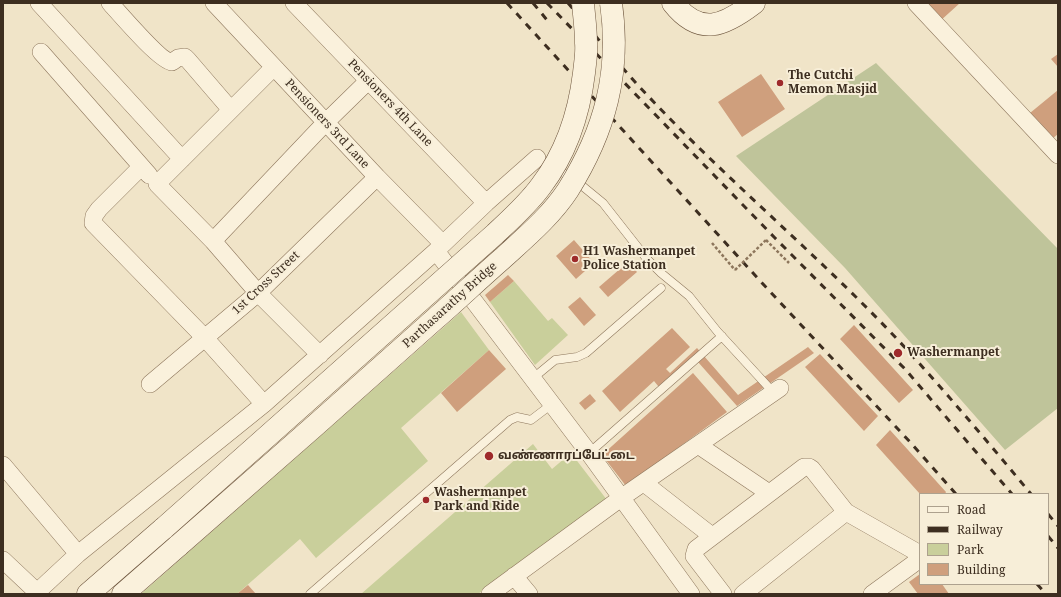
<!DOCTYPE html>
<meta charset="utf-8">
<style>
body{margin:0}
#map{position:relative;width:1061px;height:597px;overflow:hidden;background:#f0e4c8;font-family:"Noto Serif",serif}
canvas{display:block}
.frame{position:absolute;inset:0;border:4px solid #3d2e20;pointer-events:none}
.legend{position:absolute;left:919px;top:493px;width:130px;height:92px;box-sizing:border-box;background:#f7eed8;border:1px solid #ada18e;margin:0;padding:5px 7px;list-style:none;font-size:12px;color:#3d2e20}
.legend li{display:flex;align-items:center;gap:8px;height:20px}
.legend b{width:20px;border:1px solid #ada18e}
</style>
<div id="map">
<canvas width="1061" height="597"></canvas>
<div class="frame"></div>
<ul class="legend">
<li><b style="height:5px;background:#faf1dc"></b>Road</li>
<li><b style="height:5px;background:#3d2e20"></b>Railway</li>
<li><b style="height:11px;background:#c9cf9b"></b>Park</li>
<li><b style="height:11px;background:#cf9f7d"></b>Building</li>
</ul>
</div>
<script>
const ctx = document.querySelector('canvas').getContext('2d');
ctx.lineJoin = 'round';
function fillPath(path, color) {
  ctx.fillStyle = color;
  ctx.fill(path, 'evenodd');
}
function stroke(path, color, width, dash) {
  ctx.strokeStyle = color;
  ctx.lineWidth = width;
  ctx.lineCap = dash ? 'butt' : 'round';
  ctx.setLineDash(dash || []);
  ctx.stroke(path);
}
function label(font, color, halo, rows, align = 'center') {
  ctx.font = font + ' "Noto Serif","Noto Sans Tamil",serif';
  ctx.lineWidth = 4;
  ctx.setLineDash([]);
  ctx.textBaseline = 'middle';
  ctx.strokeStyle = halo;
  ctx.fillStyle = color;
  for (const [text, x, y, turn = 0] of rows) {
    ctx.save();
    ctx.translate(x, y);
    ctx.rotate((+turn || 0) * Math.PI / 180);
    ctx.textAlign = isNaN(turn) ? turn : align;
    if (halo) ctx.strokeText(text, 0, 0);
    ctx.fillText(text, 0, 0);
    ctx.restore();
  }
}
const green = new Path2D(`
 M514 281 548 321 552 318 568 335 535 365 490 302Z
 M461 312 489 350 401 428 428 461 316 558 300 539 237 594H141Z
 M533 444 552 469 571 453 607 500 478 594H361Z`);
const cemetery = new Path2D(`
 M876 63 1058 249V408L1005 450 845 268 736 156Z`);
const building = new Path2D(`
 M922 3H960L939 22Z
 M1058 54V67L1051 59Z
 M761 74 785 109 742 137 718 102Z
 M1058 90V134L1052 139 1030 113Z
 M574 240 594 263 576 279 556 256Z
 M628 262 637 272 608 297 599 287Z
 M508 275 514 281 490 302 485 295Z
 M580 297 596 315 584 326 568 307Z
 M854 325 913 390 899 403 840 339Z
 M672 328 690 347 666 369 670 373 697 348 738 395 808 347 814 353 737 406 698 362 663 392 654 381 620 412 602 391Z
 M489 350 506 369 457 412 441 393Z
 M820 354 878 416 864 431 805 367Z
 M693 373 727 412 626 486 602 455Z
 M590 394 596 401 585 410 579 403Z
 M890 430 946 492 945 494H920L876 445Z
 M920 574V584H942L949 594H918L909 582Z
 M248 585 256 594H237Z`);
const path = new Path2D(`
 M766 240 789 263
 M712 243 735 270`);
const service = new Path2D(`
 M555 168 575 180 603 203 647 259 661 273 689 296 717 331 773 392
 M532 379 555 360 577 357 586 353 661 288
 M589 453 722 336
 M310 594 510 420 517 417 531 420 552 404`);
const minor = new Path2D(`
 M39 3 182 159
 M110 3C120 14 161 62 172 62L178 58 185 57 188 60 231 110
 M214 3 377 177 443 244
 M294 3 486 203
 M916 3 1058 155
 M41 52 149 175
 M273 68 157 184 213 241 258 293 320 355
 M141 167 99 209 94 216 93 223 205 338 264 404
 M213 241 326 122 368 81
 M436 251 589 453 691 594
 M150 384 258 293 377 177
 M698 445 769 493
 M3 465 78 554
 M644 483 712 536
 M3 560 37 592
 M514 576 529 594
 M35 594 78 554 264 404 436 251 443 244 486 203 537 158
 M490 594 621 498 780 388
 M723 594 694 556 696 549 804 467H809L812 469 846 512 920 554
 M743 594 846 512
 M872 594 920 559`);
const secondary = new Path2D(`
 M673 3C700 37 724 26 754 3
 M88 594 164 528
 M123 594 179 545`);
const rail = new Path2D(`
 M507 3 763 284 910 442 956 494
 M533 3 547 20
 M547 3 775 238 905 369 1012 494
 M568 3C595 35 621 68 650 98 729 182 819 256 898 340 944 390 988 442 1031 494
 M1048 514 1058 526
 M1048 536 1058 548
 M1037 584 1046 594`);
const pathBridge = new Path2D(`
 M735 270 766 240`);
const secondaryBridge = new Path2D(`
 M164 528 495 234C511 219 528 204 541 186 567 152 579 114 584 73 585 63 587 53 586 43 586 29 584 16 583 3
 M179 545C265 470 350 395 435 319 458 299 480 278 503 258 526 237 551 216 568 190 605 131 621 72 611 3`);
const markers = [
 [780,83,4,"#9e2a2b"],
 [575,259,4,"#9e2a2b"],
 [898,353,5,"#9e2a2b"],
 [489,456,5,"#9e2a2b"],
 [426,500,4,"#9e2a2b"]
];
const poiNames = [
 ["The Cutchi",788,76],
 ["Memon Masjid",788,90],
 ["H1 Washermanpet",583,252],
 ["Police Station",583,266],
 ["Washermanpet",907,353],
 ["வண்ணாரப்பேட்டை",498,456],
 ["Washermanpet",434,493],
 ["Park and Ride",434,507]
];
const streetNames = [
 ["Pensioners 4th Lane",390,103,46],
 ["Pensioners 3rd Lane",327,124,47],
 ["1st Cross Street",266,283,-43],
 ["Parthasarathy Bridge",450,305,-42]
];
fillPath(green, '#c9cf9b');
fillPath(cemetery, '#bfc49a');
fillPath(building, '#cf9f7d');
stroke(service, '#8d765c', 9);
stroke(minor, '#8d765c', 18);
stroke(secondary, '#6f573f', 23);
stroke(path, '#8d765c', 2.5, [3, 2]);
stroke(service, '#faf1dc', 8);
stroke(minor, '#faf1dc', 17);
stroke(secondary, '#faf1dc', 22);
stroke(rail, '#3d2e20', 3, [7, 7]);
stroke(secondaryBridge, '#6f573f', 23, []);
stroke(pathBridge, '#8d765c', 2.5, [3, 2]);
stroke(secondaryBridge, '#faf1dc', 22);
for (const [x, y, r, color] of markers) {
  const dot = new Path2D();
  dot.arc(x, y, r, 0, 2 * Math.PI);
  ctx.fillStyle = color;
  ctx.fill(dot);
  stroke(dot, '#f7eed8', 1.5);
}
label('bold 12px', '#3d2e20', '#f7eed8', poiNames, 'left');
label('12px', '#3d2e20', '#f7eed8', streetNames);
</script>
